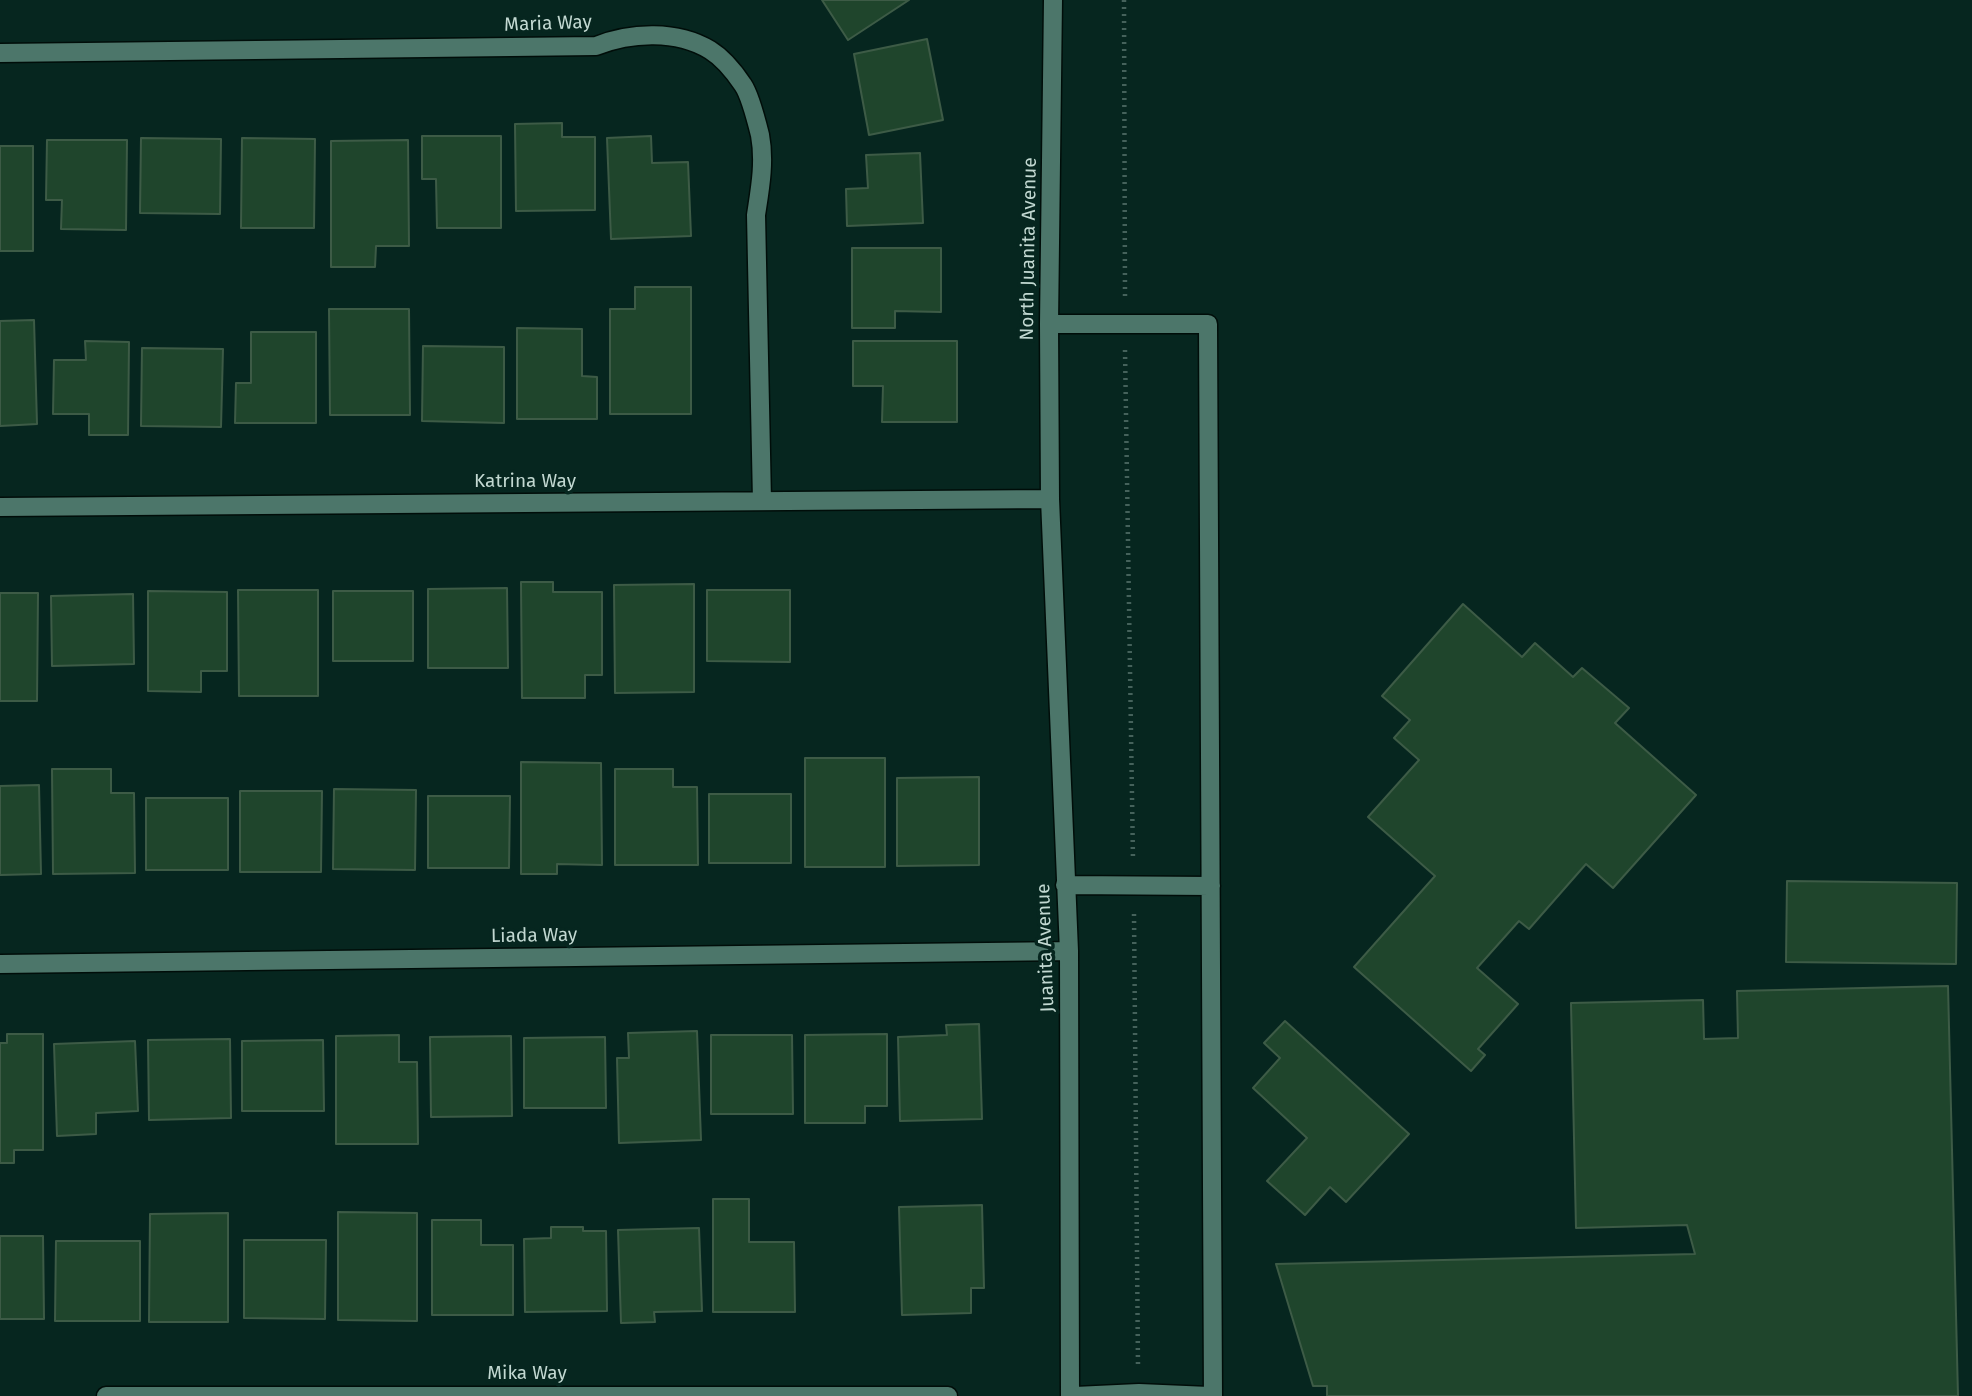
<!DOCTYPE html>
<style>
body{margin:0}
canvas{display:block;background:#06261f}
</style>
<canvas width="1972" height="1396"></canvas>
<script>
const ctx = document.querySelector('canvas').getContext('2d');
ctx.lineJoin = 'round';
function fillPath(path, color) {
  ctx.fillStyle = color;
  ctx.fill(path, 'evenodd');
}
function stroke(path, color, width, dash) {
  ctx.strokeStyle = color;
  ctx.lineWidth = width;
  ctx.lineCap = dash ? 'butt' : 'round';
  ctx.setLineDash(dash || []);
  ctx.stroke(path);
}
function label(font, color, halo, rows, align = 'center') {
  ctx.font = font + ' "Fira Sans",sans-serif';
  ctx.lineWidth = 7;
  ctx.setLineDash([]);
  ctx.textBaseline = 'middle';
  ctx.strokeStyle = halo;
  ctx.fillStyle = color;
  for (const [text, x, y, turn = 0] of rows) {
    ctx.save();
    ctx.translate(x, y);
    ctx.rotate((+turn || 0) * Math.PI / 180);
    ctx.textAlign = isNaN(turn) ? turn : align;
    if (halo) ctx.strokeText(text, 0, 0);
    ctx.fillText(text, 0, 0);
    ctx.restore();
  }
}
const building = new Path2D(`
 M822 0H909L848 40Z
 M927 39 943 120 869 135 854 54Z
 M562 123V137H595V210L516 211 515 124Z
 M422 136H501V228H437L436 179H422Z
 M651 136 652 163 688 162 691 236 611 239 607 138Z
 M141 138 221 139 220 214 140 213Z
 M242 138 315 139 314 228H241Z
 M47 140H127L126 230 61 229 62 200H46Z
 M408 140 409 246H376L375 267H331V141Z
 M0 146H33V251H0Z
 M920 153 923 223 847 226 846 189 868 188 866 155Z
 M852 248H941V312L895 311V328H852Z
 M635 287H691V414H610V309H635Z
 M329 309H409L410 415H330Z
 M34 320 37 424 0 426V321Z
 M517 328 582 329V376L597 377V419H517Z
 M251 332H316V423H235L236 383H251Z
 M85 341 129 342 128 435H89V414H53L54 360H86Z
 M853 341H957V422H882L883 386H853Z
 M423 346 504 347V423L422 421Z
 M142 348 223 349 221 427 141 426Z
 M521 582H553V592H602V675H585V698H522Z
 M694 584V692L615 693 614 585Z
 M507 588 508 668H428V589Z
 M238 590H318V696H239Z
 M707 590H790V662L707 661Z
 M148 591 227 592V671H201V692L148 691Z
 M333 591H413V661H333Z
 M0 593H38L37 701H0Z
 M133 594 134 664 52 666 51 596Z
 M1463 604 1522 657 1535 643 1573 677 1582 668 1629 708 1615 723 1696 795 1613 888 1586 864 1529 929 1519 921 1477 968 1518 1004 1478 1049 1485 1055 1471 1071 1354 967 1435 876 1368 817 1419 760 1394 738 1410 720 1382 696Z
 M805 758H885V867H805Z
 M521 762 601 763 602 865 557 864V874H521Z
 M52 769H111V793H134L135 873 53 874Z
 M615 769H673V787H697L698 865H615Z
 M979 777V865L897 866V778Z
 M39 785 41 874 0 875V786Z
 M334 789 416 790 415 870 333 869Z
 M240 791H322L321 872H240Z
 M709 794H791V863H709Z
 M428 796H510L509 868H428Z
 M146 798H228V870H146Z
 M1787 881 1957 883 1956 964 1786 962Z
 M1948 986 1958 1396H1327V1386H1313L1276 1264 1695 1254 1687 1225 1576 1228 1571 1003 1703 1000 1704 1039 1738 1038 1737 991Z
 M1285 1021 1409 1134 1346 1202 1330 1187 1305 1215 1267 1181 1307 1138 1253 1088 1280 1058 1264 1043Z
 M979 1024 982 1119 900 1121 898 1037 947 1035 946 1025Z
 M697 1031 701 1140 619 1143 617 1058H629L628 1033Z
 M7 1034H43V1150H14V1163H0V1043H7Z
 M887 1034V1106H865V1123H805V1035Z
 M399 1035V1062H417L418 1144H336V1036Z
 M711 1035H792L793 1114H711Z
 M511 1036 512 1116 431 1117 430 1037Z
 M605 1037 606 1108H524V1038Z
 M230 1039 231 1118 149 1120 148 1040Z
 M323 1040 324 1111H242V1041Z
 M135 1041 138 1111 96 1113V1134L57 1136 54 1044Z
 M713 1199H749V1242H794L795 1312H713Z
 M982 1205 984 1288H971V1313L902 1315 899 1207Z
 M338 1212 417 1213V1321L338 1320Z
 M228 1213V1322H149L150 1214Z
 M432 1220H481V1245H513V1315H432Z
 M551 1227H583V1231H606L607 1311 525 1312 524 1239 551 1238Z
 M699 1228 702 1311 654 1312 655 1322 621 1323 618 1230Z
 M0 1236H43L44 1319H0Z
 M244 1240H326L325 1319 244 1318Z
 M56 1241H140V1321H55Z`);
const path = new Path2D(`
 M1124 0 1125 296
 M1125 350 1133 860
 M1134 914 1138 1367`);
const street = new Path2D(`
 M1053 0 1049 324 1050 499 1069 951 1070 1396
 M0 53 596 46C631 32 677 30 710 50 723 58 735 73 743 85 750 95 757 123 760 135 765 162 760 189 756 215L762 501
 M1049 324H1208L1213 1396
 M0 507 1050 499
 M1065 885 1211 886
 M0 964 1069 951
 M106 1396H948
 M1075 1396 1139 1393 1209 1396`);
const streetNames = [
 ["Maria Way",548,24,-2],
 ["North Juanita Avenue",1029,249,-89],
 ["Katrina Way",525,482],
 ["Liada Way",534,936,-1],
 ["Juanita Avenue",1046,948,-92],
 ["Mika Way",527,1374]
];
fillPath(building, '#1f452c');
stroke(building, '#3d5b46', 2);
stroke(street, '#000d09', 21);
stroke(path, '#45625b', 4.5, [2, 5]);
stroke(street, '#4c766a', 18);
label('19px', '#c2d8d1', '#06261f', streetNames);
</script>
